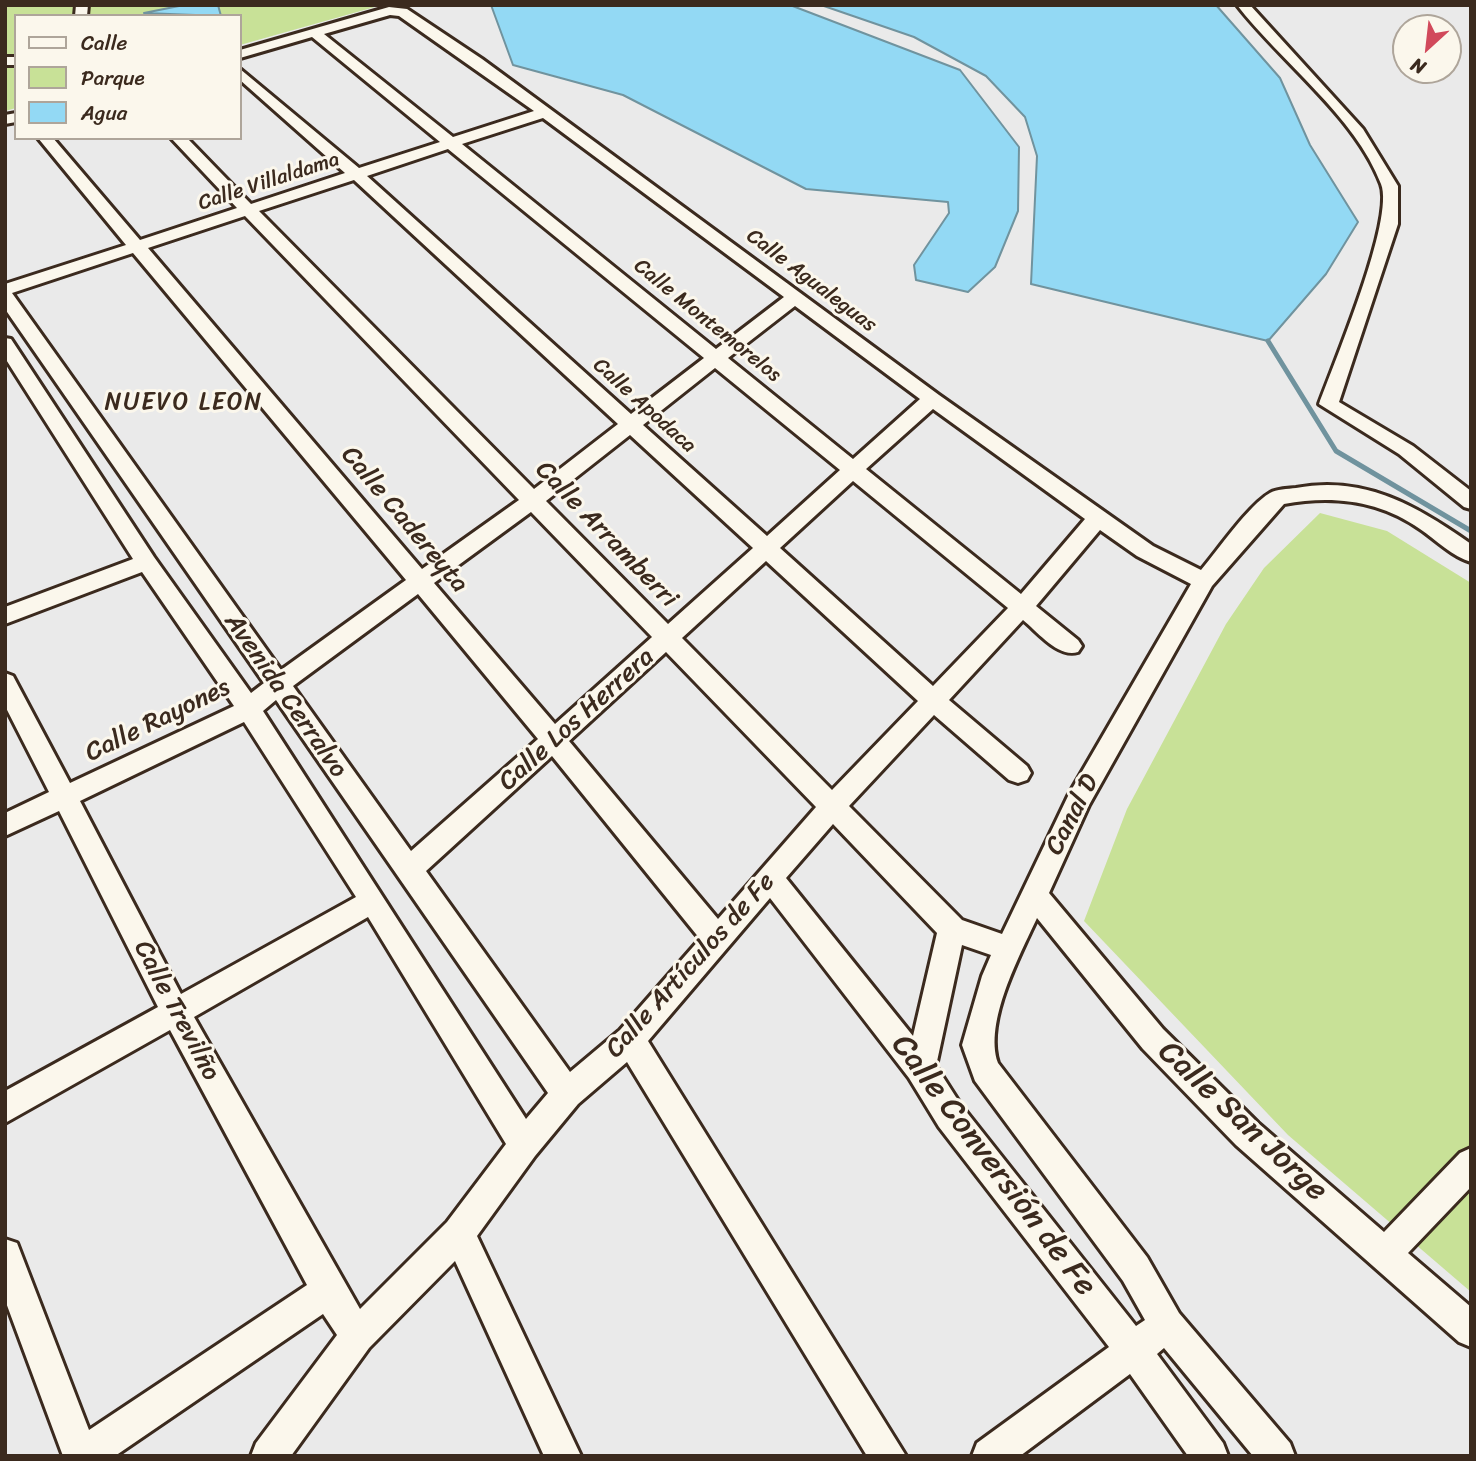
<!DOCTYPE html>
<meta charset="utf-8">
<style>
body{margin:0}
#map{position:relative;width:1476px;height:1461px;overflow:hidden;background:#eaeaea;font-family:Sriracha,sans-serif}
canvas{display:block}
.frame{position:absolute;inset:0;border:7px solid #3b2a1e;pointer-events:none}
.legend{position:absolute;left:14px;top:14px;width:228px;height:126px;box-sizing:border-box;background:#fbf7ec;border:2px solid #aea59a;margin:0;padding:9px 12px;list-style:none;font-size:21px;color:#3b2a1e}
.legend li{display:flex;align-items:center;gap:14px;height:35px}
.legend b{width:35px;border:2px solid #aea59a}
.north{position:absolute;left:1392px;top:14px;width:70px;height:70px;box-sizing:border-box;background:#fbf7ec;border:2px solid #aea59a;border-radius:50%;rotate:207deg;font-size:19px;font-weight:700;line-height:28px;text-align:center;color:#3b2a1e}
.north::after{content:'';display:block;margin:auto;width:24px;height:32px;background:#d1495b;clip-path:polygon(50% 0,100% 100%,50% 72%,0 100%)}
</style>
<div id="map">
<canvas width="1476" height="1461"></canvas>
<div class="frame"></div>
<ul class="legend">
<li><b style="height:9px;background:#fbf7ec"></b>Calle</li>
<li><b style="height:19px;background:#c8e197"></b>Parque</li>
<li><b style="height:19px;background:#93d9f4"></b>Agua</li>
</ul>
<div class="north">N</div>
</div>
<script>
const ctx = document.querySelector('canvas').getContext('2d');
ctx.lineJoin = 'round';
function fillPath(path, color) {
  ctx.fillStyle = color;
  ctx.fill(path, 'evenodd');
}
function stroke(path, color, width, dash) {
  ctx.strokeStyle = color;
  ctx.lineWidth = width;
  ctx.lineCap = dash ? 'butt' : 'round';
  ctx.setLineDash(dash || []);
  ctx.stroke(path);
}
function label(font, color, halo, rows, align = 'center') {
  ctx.font = font + ' Sriracha,sans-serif';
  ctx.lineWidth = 6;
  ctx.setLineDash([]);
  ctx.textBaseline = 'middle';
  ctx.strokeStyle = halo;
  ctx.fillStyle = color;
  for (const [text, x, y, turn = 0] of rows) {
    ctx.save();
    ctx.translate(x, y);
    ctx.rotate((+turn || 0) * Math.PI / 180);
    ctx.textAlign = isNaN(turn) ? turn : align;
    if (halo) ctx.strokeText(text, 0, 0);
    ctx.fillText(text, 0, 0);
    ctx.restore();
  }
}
const green = new Path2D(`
 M5 5H382L240 45V16H16V108L5 111Z
 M1320 513 1387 531 1471 583V1292L1288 1135 1084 921 1127 809 1226 624 1264 568Z`);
const water = new Path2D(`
 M184 5H218L221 16 144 13Z
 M491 5H790L960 70 1019 147 1018 211 995 267 968 292 916 280 914 265 949 213 948 202 806 189 623 95 513 65Z
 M821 5H1216L1280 78 1310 145 1358 222 1326 274 1268 341 1031 284 1037 156 1025 117 986 76 914 37Z`);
const stream = new Path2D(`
 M1268 341 1336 451 1471 531`);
const minor = new Path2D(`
 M76 5H88L87 16H75Z
 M1237 5H1250L1363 129 1398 186V224L1339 402 1413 446 1471 491V509L1464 507 1399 454 1319 404C1334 363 1395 219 1381 184 1355 116 1281 62 1237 5Z
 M389 7 407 9 482 59 939 395 1153 546 1201 570C1218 550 1249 505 1270 493 1276 489 1288 489 1296 488 1365 475 1417 506 1471 544V562C1453 557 1436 540 1420 529 1379 500 1332 495 1284 504L1212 586 1089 805 1049 893 1163 1029 1258 1123 1384 1232 1460 1153 1471 1148V1187L1408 1253 1471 1307V1347L1459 1342 1236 1145 1143 1049 1037 918C1019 957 984 1022 998 1063L1147 1257 1179 1313 1290 1443 1295 1456H1253L1164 1348 1157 1354 1223 1443 1228 1456H1188L1130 1374 1020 1456H972L977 1443 1109 1347 939 1127 909 1078 770 898 648 1041 906 1456H867L627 1062 578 1104 535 1156 477 1236 581 1456H544L455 1261 369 1348 291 1456H251L256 1443 337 1335 323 1314 115 1456H63L5 1300V1239L17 1243 89 1430 307 1285 170 1030 5 1123V1091L158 1007 59 811 5 836V813L49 792 5 706V673L13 676 70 783 234 706 142 572 5 624V607L133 559 5 358V338L11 339 154 557 251 693 264 683 5 309V284L126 245 38 138H53L140 240 237 208 171 138H187L251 204 345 173 240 80V69L359 168 440 142 312 37 240 58V50ZM390 15 399 16 534 111 453 137 324 34ZM543 118 784 297 716 349 462 144ZM448 149 704 358 631 414 367 176ZM354 180 618 424 534 489 259 211ZM245 216 519 500 422 569 148 248ZM133 253 406 580 281 670 12 293ZM795 306 920 399 853 459 728 358ZM715 368 840 470 767 536 643 425ZM933 409 1085 519 1021 594 866 469ZM630 435 753 548 668 624 546 501ZM853 481 1008 608 933 686 780 548ZM531 512 652 637 555 724 434 583ZM1100 530 1137 556 1191 584 1069 794 1002 934 962 920 849 806 934 715 1009 780 1018 783 1027 780 1031 773 1027 766 949 700 1023 620C1038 632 1058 658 1078 652L1082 646 1078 640 1036 606ZM766 561 918 701 832 790 682 638ZM418 594 538 739 411 851 293 686ZM666 652 816 807 718 919 569 741ZM276 700 548 1093 526 1119 263 711ZM244 722 356 897 181 994 80 801ZM552 756 700 939 620 1030 570 1072 426 871ZM833 824 937 933 913 1036 786 878ZM368 917 506 1144 447 1222 360 1309 194 1017ZM962 945 991 955 982 976 962 1045 975 1081 1123 1281 1145 1320 1136 1326 961 1105 936 1066Z
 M5 57H16V65H5Z
 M16 113V122L5 124V115Z`);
const farStreetnames = [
 ["Calle Villaldama",269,182,-18],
 ["Calle Agualeguas",811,281,37],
 ["Calle Montemorelos",707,321,39],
 ["Calle Apodaca",644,406,42]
];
const farQuarternames = [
 ["NUEVO LEON",184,403]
];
const streetNames = [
 ["Calle Cadereyta",404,520,50],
 ["Calle Arramberri",606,535,46],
 ["Avenida Cerralvo",285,696,55],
 ["Calle Los Herrera",577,720,-42],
 ["Calle Rayones",158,721,-26],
 ["Canal D",1073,815,-63],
 ["Calle Artículos de Fe",691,966,-48],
 ["Calle Trevilño",176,1011,62]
];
const nearStreetnames = [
 ["Calle San Jorge",1242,1122,43],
 ["Calle Conversión de Fe",993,1166,53]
];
fillPath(green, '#c8e197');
fillPath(water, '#93d9f4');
stroke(water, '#70939e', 2);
stroke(stream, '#70939e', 5);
stroke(minor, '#3b2a1e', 6);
fillPath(minor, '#fbf7ec');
label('21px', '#3b2a1e', '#fbf7ec', farStreetnames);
ctx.letterSpacing = '2px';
label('24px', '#3b2a1e', '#fbf7ec', farQuarternames);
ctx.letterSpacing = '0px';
label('26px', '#3b2a1e', '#fbf7ec', streetNames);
label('32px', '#3b2a1e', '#fbf7ec', nearStreetnames);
</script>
